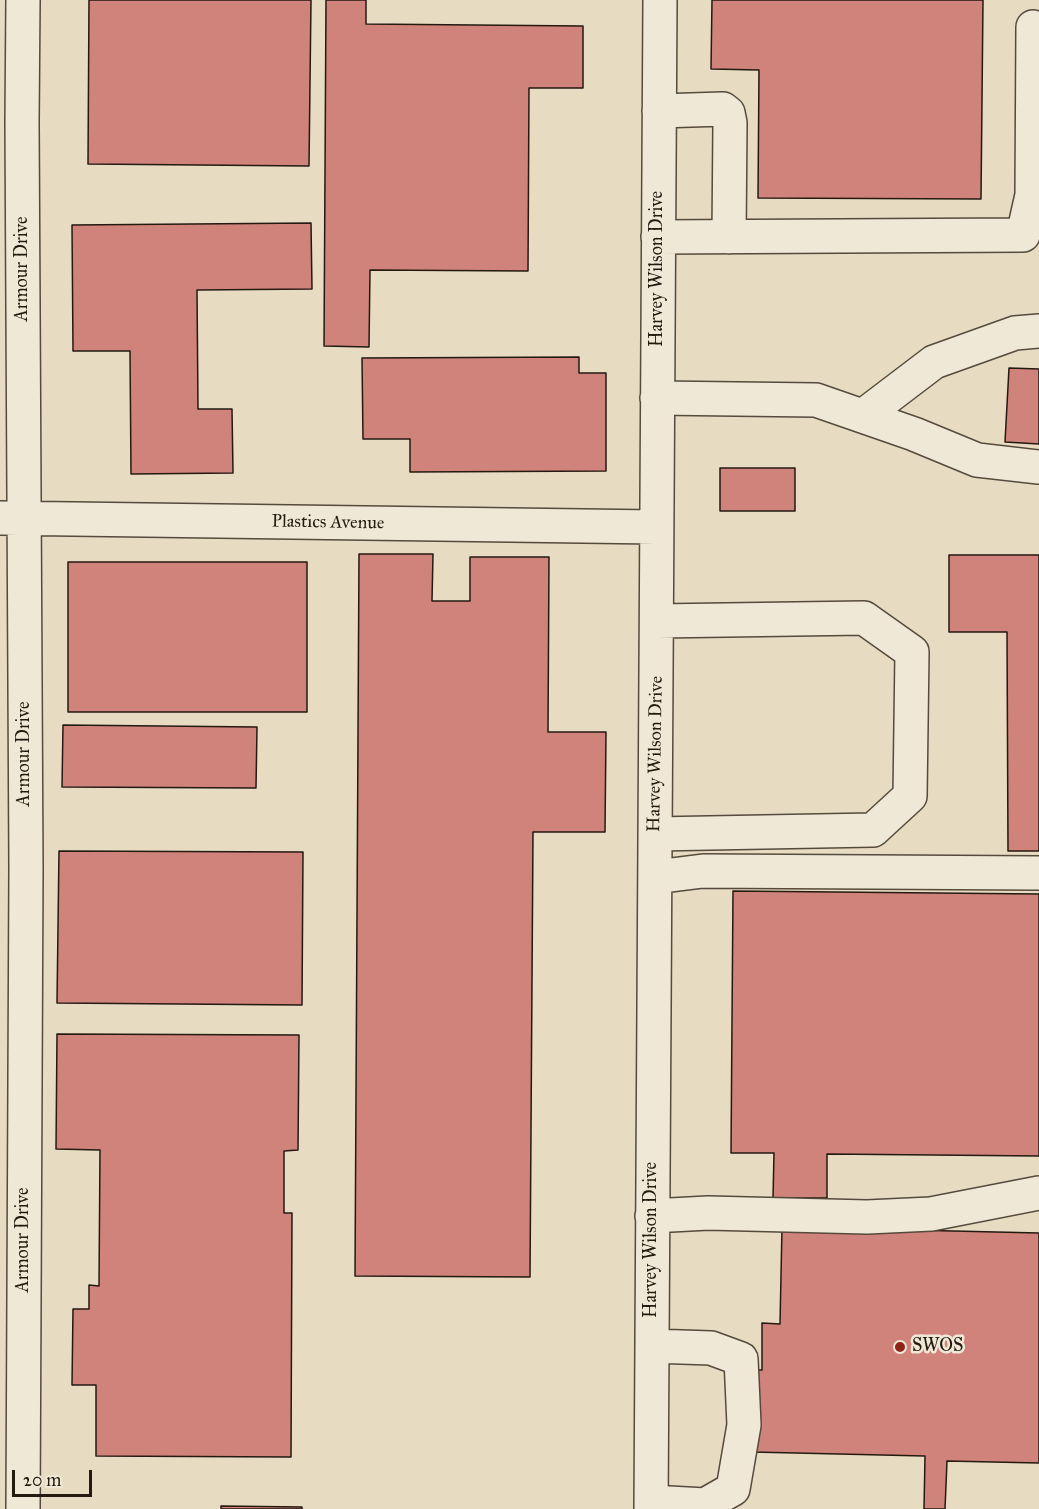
<!DOCTYPE html>
<style>
body{margin:0}
#map{position:relative;width:1039px;height:1509px;overflow:hidden;background:#e7dbc2;font-family:"IM FELL Great Primer",serif}
canvas{display:block}
.scale{position:absolute;left:12px;top:1470px;width:80px;height:27px;box-sizing:border-box;border:3px solid #241a10;border-top:0;padding-left:8px;font-size:18px;line-height:21px;white-space:nowrap;color:#241a10;-webkit-text-stroke:4px #efe8d7;paint-order:stroke}
</style>
<div id="map">
<canvas width="1039" height="1509"></canvas>
<div class="scale">20 m</div>
</div>
<script>
const ctx = document.querySelector('canvas').getContext('2d');
ctx.lineJoin = 'round';
function fillPath(path, color) {
  ctx.fillStyle = color;
  ctx.fill(path, 'evenodd');
}
function stroke(path, color, width, dash) {
  ctx.strokeStyle = color;
  ctx.lineWidth = width;
  ctx.lineCap = dash ? 'butt' : 'round';
  ctx.setLineDash(dash || []);
  ctx.stroke(path);
}
function label(font, color, halo, rows, align = 'center') {
  ctx.font = font + ' "IM FELL Great Primer",serif';
  ctx.lineWidth = 5;
  ctx.setLineDash([]);
  ctx.textBaseline = 'middle';
  ctx.strokeStyle = halo;
  ctx.fillStyle = color;
  for (const [text, x, y, turn = 0] of rows) {
    ctx.save();
    ctx.translate(x, y);
    ctx.rotate((+turn || 0) * Math.PI / 180);
    ctx.textAlign = isNaN(turn) ? turn : align;
    if (halo) ctx.strokeText(text, 0, 0);
    ctx.fillText(text, 0, 0);
    ctx.restore();
  }
}
const building = new Path2D(`
 M89 0H311L309 166 88 164Z
 M326 0H366V24L583 26V88H529L528 271 370 270 369 347 324 346Z
 M712 0H983L981 199 758 198 759 70 711 69Z
 M311 223 312 289 197 290 198 409H232L233 473 131 474 130 351H73L72 225Z
 M579 357V373H606V471L410 472V439H363L362 358Z
 M1009 368 1039 369V444L1005 442Z
 M720 468H795V511H720Z
 M359 554H433L432 601H470V557H549L548 732H606L605 832H533L530 1277 355 1276Z
 M949 555H1039V851H1008L1007 632H949Z
 M68 562H307V712H68Z
 M63 725 257 727 256 788 62 787Z
 M59 851 303 852 302 1005 57 1003Z
 M733 891 1039 894V1156L827 1154V1198H773L774 1153H731Z
 M57 1034 299 1035 298 1150 284 1151V1213H292L291 1457 96 1456V1385H72L73 1309H89V1285L99 1286 100 1150 56 1149Z
 M782 1227 1039 1233V1463L947 1461 945 1509H924L925 1456 752 1452 754 1370H762V1323L780 1324Z
 M221 1506 302 1507V1509H221Z`);
const minor = new Path2D(`
 M659 111 723 109 728 113 730 123 729 237
 M658 237 1023 235 1032 195 1033 27
 M657 398 816 400 914 434 977 460 1039 467
 M863 416 934 362 1015 333 1039 331
 M0 518 656 527
 M655 834 873 830 910 796 912 652 864 618 657 621
 M655 877 703 871 1039 873
 M652 1216 708 1213 867 1217 931 1214 1039 1193
 M651 1502 705 1505 733 1489 744 1425 741 1359 711 1348 652 1346
 M23 1509 26 868 22 122 23 0
 M651 1509 660 0`);
const markers = [
 [900,1347,6,"#8f2418"]
];
const streetNames = [
 ["Armour Drive",23,269,-90],
 ["Harvey Wilson Drive",658,269,-90],
 ["Plastics Avenue",328,523,1],
 ["Armour Drive",25,754,-90],
 ["Harvey Wilson Drive",656,754,-89],
 ["Armour Drive",24,1240,-90],
 ["Harvey Wilson Drive",652,1240,-90]
];
const poiNames = [
 ["SWOS",912,1347]
];
fillPath(building, '#cf837a');
stroke(building, '#241a10', 1.5);
stroke(minor, '#554a3c', 36);
stroke(minor, '#efe8d7', 33);
for (const [x, y, r, color] of markers) {
  const dot = new Path2D();
  dot.arc(x, y, r, 0, 2 * Math.PI);
  ctx.fillStyle = color;
  ctx.fill(dot);
  stroke(dot, '#efe8d7', 2);
}
label('18px', '#241a10', '#efe8d7', streetNames);
label('18px', '#241a10', '#efe8d7', poiNames, 'left');
</script>
